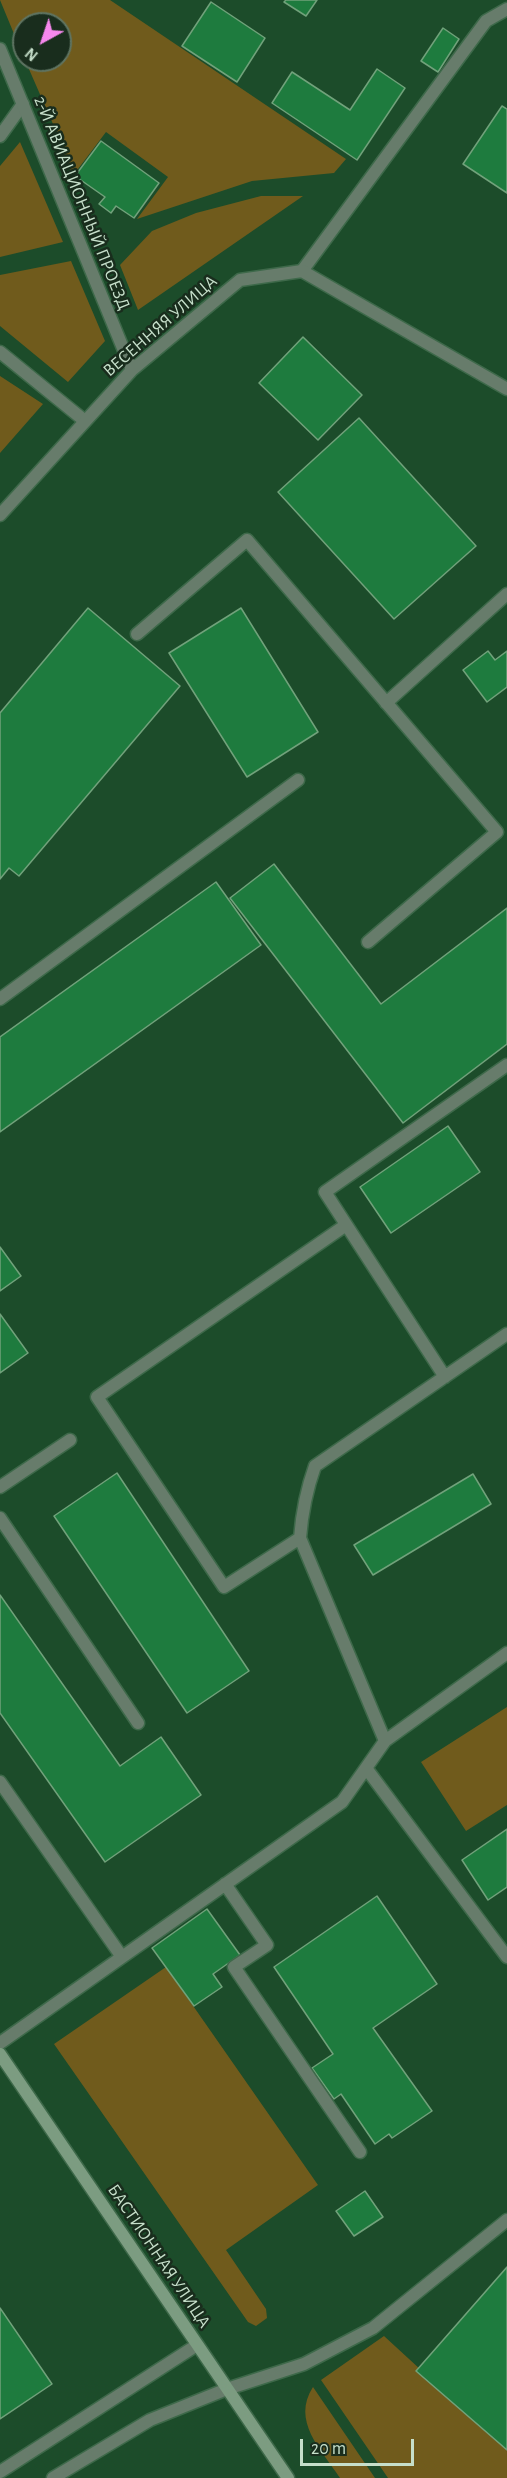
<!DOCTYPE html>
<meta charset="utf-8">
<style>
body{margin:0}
#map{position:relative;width:507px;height:2478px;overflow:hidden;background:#1c4c2a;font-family:"Alegreya Sans",sans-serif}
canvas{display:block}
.north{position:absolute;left:12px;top:12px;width:60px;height:60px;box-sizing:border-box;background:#192d1d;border:2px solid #5e7462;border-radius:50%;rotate:220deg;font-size:16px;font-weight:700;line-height:24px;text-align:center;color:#c6dfca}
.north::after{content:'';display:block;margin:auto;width:21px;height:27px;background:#f688ed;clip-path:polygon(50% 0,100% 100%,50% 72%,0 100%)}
.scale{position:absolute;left:300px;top:2439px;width:114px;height:27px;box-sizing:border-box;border:3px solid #c6dfca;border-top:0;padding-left:8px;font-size:18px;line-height:21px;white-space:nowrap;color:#c6dfca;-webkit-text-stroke:4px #192d1d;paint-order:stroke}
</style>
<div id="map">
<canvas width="507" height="2478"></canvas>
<div class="north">N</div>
<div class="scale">20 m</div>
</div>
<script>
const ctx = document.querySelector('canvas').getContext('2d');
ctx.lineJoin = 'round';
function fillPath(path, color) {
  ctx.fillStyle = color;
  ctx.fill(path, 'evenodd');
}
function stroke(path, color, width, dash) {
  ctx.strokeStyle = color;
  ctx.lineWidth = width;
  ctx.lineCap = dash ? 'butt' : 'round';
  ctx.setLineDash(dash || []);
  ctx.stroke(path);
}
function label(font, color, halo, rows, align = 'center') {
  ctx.font = font + ' "Alegreya Sans",sans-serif';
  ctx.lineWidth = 5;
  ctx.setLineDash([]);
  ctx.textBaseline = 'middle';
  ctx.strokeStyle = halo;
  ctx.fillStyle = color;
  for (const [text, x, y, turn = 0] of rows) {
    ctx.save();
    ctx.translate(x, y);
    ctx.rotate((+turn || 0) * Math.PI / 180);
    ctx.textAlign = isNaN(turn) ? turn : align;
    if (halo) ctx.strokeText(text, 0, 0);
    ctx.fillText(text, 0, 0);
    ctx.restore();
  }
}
const green = new Path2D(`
 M0 0H110L346 159 334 173 252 181 137 219 168 177 106 132 75 173 64 165 63 147 25 60H60V24H24V58Z
 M20 142 63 242 0 257V166Z
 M261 196H303L138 310 120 265 152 231 196 213Z
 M71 261 105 341 68 382 0 326V275Z
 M0 376 43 404 0 453Z
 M507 1707V1805L466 1831 421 1762Z
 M166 1967 318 2185 226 2250 266 2309 267 2318 256 2326 248 2322 54 2044Z
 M384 2336 507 2449V2478H388L321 2380Z
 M313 2387 375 2478H340C321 2449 291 2421 313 2387Z`);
const building = new Path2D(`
 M286 0H317L306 16 284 2Z
 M211 2 265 38 237 82 182 46Z
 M443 28 459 39 438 72 421 61Z
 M377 69 405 88 357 160 272 103 292 72 350 110Z
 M502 106 507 109V193L463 164Z
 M101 141 159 183 134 218 116 206 111 213 99 204 105 197 75 176Z
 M303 337 362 395 318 440 259 383Z
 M359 418 476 546 394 619 278 492Z
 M88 608 180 686 19 876 9 868 0 879V713Z
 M241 608 318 732 247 777 169 653Z
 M488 651 495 660 507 651V687L487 702 463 670Z
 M274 864 381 1004 507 908V1044L403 1123 230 898Z
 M216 882 261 945 0 1132V1037Z
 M448 1126 480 1172 391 1233 360 1187Z
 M0 1247 21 1276 0 1291Z
 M0 1314 28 1353 0 1373Z
 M117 1473 249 1671 187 1713 54 1516Z
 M473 1474 491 1504 373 1575 354 1545Z
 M0 1595 120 1766 161 1737 201 1795 105 1862 0 1713Z
 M507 1829V1887L488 1900 462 1860Z
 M377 1896 437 1984 373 2028 432 2111 392 2138 389 2134 375 2144 341 2094 334 2099 312 2068 333 2054 274 1967Z
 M207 1909 240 1955 213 1974 222 1987 194 2006 152 1948Z
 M365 2191 383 2217 354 2236 336 2211Z
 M507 2267V2450L416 2371Z
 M0 2308 52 2384 0 2419Z`);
const lane = new Path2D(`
 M0 136 23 104
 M302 271 486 21 507 9
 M0 352 85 421
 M137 634 247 540 497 832 368 942
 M386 703 507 594
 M0 999 298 780
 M445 1377 325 1192 507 1065
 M0 1487 70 1440
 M0 1518 138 1723
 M300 1538 224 1587 97 1397 346 1225
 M385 1741 300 1538C302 1512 306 1491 315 1466L507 1334
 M366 1768 507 1957
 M0 1782 122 1957
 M225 1884 267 1945 234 1967 360 2152
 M0 2043 342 1802 385 1741 507 1653
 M0 2472 197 2345
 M53 2478 150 2420 227 2389 304 2364 373 2328 507 2220`);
const street = new Path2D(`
 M0 49 132 370
 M0 515 132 370 240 280 302 271 507 389`);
const secondary = new Path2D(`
 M0 2054 288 2478`);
const streetNames = [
 ["2-Й АВИАЦИОННЫЙ ПРОЕЗД",82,203,68],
 ["ВЕСЕННЯЯ УЛИЦА",160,326,-41],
 ["БАСТИОННАЯ УЛИЦА",159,2256,56]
];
fillPath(green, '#705b1c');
fillPath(building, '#1e7b3e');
stroke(building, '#71a27b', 1.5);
stroke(lane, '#3e694a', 15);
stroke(street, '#3e694a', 15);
stroke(secondary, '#3e694a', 15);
stroke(lane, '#677c6b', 12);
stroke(street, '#677c6b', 12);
stroke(secondary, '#7c9c81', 12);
label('18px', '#c6dfca', '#192d1d', streetNames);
</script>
